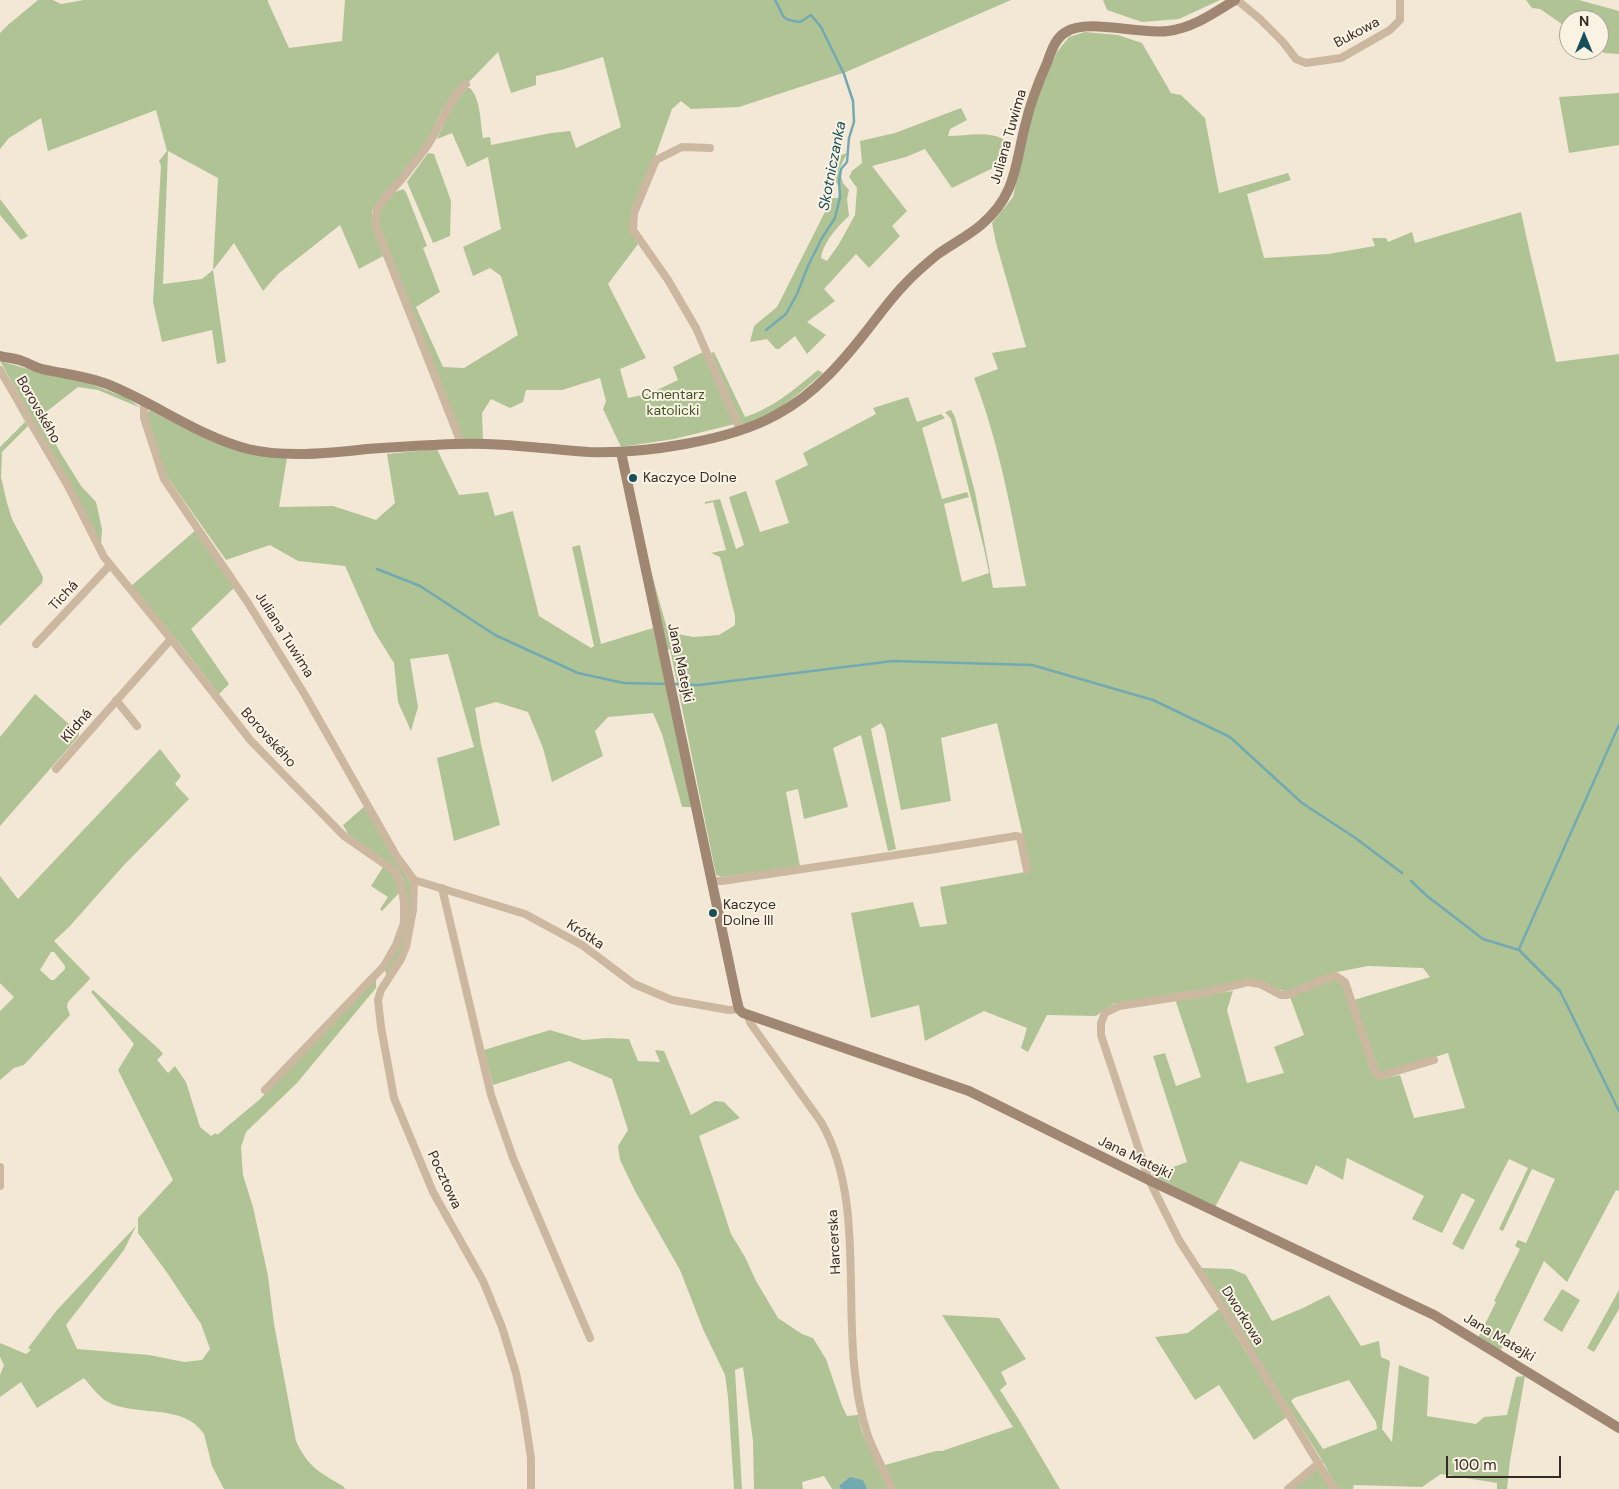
<!DOCTYPE html>
<meta charset="utf-8">
<style>
body{margin:0}
#map{position:relative;width:1619px;height:1489px;overflow:hidden;background:#f3e8d6;font-family:"DM Sans",sans-serif}
canvas{display:block}
.north{position:absolute;left:1559px;top:10px;width:50px;height:50px;box-sizing:border-box;background:#faf2e3;border:1px solid #aba297;border-radius:50%;rotate:0deg;font-size:14px;font-weight:700;line-height:20px;text-align:center;color:#352b25}
.north::after{content:'';display:block;margin:auto;width:18px;height:22px;background:#17505a;clip-path:polygon(50% 0,100% 100%,50% 72%,0 100%)}
.scale{position:absolute;left:1446px;top:1456px;width:115px;height:22px;box-sizing:border-box;border:2px solid #352b25;border-top:0;padding-left:6px;font-size:15px;line-height:18px;white-space:nowrap;color:#352b25;-webkit-text-stroke:4px #faf2e3;paint-order:stroke}
</style>
<div id="map">
<canvas width="1619" height="1489"></canvas>
<div class="north">N</div>
<div class="scale">100 m</div>
</div>
<script>
const ctx = document.querySelector('canvas').getContext('2d');
ctx.lineJoin = 'round';
function fillPath(path, color) {
  ctx.fillStyle = color;
  ctx.fill(path, 'evenodd');
}
function stroke(path, color, width, dash) {
  ctx.strokeStyle = color;
  ctx.lineWidth = width;
  ctx.lineCap = dash ? 'butt' : 'round';
  ctx.setLineDash(dash || []);
  ctx.stroke(path);
}
function label(font, color, halo, rows, align = 'center') {
  ctx.font = font + ' "DM Sans",sans-serif';
  ctx.lineWidth = 4;
  ctx.setLineDash([]);
  ctx.textBaseline = 'middle';
  ctx.strokeStyle = halo;
  ctx.fillStyle = color;
  for (const [text, x, y, turn = 0] of rows) {
    ctx.save();
    ctx.translate(x, y);
    ctx.rotate((+turn || 0) * Math.PI / 180);
    ctx.textAlign = isNaN(turn) ? turn : align;
    if (halo) ctx.strokeText(text, 0, 0);
    ctx.fillText(text, 0, 0);
    ctx.restore();
  }
}
const green = new Path2D(`
 M38 0H53L61 4 84 0H268V2L289 48 342 41 345 0H1011L846 72 739 107 691 109 681 101 672 109 629 230 638 244 608 284 646 358 620 369 628 398 651 393 678 380 673 367 703 352 735 424 674 439 621 447 603 409 606 401 600 378 562 390H526L523 402 510 408 491 399 482 413 483 439H463L379 225V211L393 193 403 189 406 192 427 246 423 248 440 292 416 307 443 367 464 368 518 335 501 276 490 268 473 276 463 247 501 229 488 157 467 167 452 133 437 139 451 108 460 92 442 110 425 146 398 182 388 189 372 211 373 226 383 256 359 269 340 225 278 274 263 291 234 243 213 270 226 362 217 364 212 330 162 342 153 302 161 166 159 161 167 151 156 110 48 151 41 118 9 138 0 149V33L9 24ZM498 52 511 93 536 85V76L561 70 603 57 621 127 576 148 570 131 551 133 491 145 490 137 483 138C480 121 481 100 470 88H463ZM168 151 218 178 213 270 202 279 163 284Z
 M1103 0H1220L1179 19 1142 22 1107 10Z
 M1526 0H1579L1619 11V54L1604 53 1599 49V20H1569V29L1540 9 1532 8Z
 M1085 32 1118 35 1142 43 1171 93 1181 95 1205 118 1219 193 1288 173 1291 180 1247 194 1264 258 1328 254 1375 246 1372 238H1386L1388 242 1412 232 1415 243 1521 212 1529 249 1556 362 1619 354V1191L1616 1190 1567 1282 1544 1261 1501 1350 1478 1338 1496 1302 1494 1301 1520 1249 1515 1246 1518 1240 1526 1243 1555 1179 1532 1169 1503 1231 1499 1229 1528 1168 1509 1159 1463 1250 1452 1244 1475 1200 1462 1193 1442 1233 1412 1219 1424 1196 1347 1158 1343 1180 1316 1165 1307 1185 1240 1161 1215 1207 1151 1175 1187 1162 1153 1056 1165 1053 1176 1086 1201 1077 1175 999 1233 991 1227 1010 1247 1083 1284 1073 1274 1047 1304 1035 1290 997 1332 980H1340L1343 985 1382 1079 1400 1075 1414 1118 1465 1108 1448 1053 1380 1074 1354 1000 1430 977 1423 968 1368 966 1337 972 1287 992 1247 979 1204 990 1113 1004 1096 1016 1047 1015 1028 1052 1021 1048 1027 1028 984 1011 925 1041 919 1005 871 1018 851 913 913 902 920 927 947 924 940 887 1031 871 997 723 941 738 951 801 901 810 885 730 881 723 871 729 896 849 888 851 861 735 833 748 848 807 804 819 798 789 786 792 800 866 722 877 716 875 670 649H667L649 564 668 632 693 637 719 635 735 625V616L720 557 711 553 726 550 713 502 705 504V502L720 499 736 549 744 545 729 497 746 491 760 532 789 523 775 481 808 465 803 453 876 414 873 408 908 397 917 422 941 414 945 418 922 428 942 499 967 492 969 497 944 504 962 582 989 573 984 549 951 419 945 412 951 410 955 417 975 492 993 588 1026 586C1012 516 1000 445 974 378L998 369 992 353 1026 347 996 243 992 223 1013 197 1030 121 1040 91 1057 52 1069 37Z
 M1619 93V145L1569 153 1559 97Z
 M961 108 967 120 950 129 948 136C968 136 997 128 1011 146L1008 158 1003 163 952 188 925 149 906 157 872 166 907 211 892 226 900 236 869 268 856 254 824 289 835 301 807 322 826 335 807 354 795 336 779 349H776L767 339 750 342 754 326 777 307 832 198H838L840 189 832 174 828 160 847 153 839 170 843 183 849 190 847 199 849 216C837 227 823 243 821 258L827 261 839 244 855 215 857 188 849 177 852 171 862 163 860 141 895 133Z
 M428 153 434 154 451 201 450 236 433 243 407 182Z
 M0 199 28 236 21 240 0 215Z
 M714 352 745 417C773 408 795 389 818 370L823 373C799 394 775 415 745 425L741 423 711 353Z
 M0 361 38 372 83 381 127 398 141 408 98 390 78 387 41 416 60 452 81 486 96 502 102 529 101 545 78 499Z
 M12 399 28 426 2 452 1 477 7 503 12 519 43 577 42 583 0 626V447L25 422Z
 M149 410 198 435 287 458 279 507 333 506 376 520 395 503 387 454 437 449 459 495 488 492 495 516 513 511 539 616 591 648 594 646 572 547 580 545 601 644 653 628 693 807H682L662 734 653 713 608 717 595 731 603 756 552 782 543 748 528 712 496 702 475 708 481 744 500 825 454 841 437 758 474 747 448 654 410 659 418 707 411 731 398 702 394 663 374 631 345 566 298 561 270 545 226 560 166 475 147 417Z
 M196 530 234 588 191 629 229 684 219 694 181 645 131 586Z
 M35 694 79 733V736L0 826V737Z
 M160 749 181 776 175 784 189 799 124 865 70 926 54 941 90 978 89 980 68 1002 67 1007 70 1015 24 1065 14 1068 0 1080V1011L14 997 0 983V876L18 899ZM51 952H54L65 966V969L54 980H51L40 970Z
 M365 806 411 884 408 931 399 956 386 975 385 969 395 952 407 897 403 878 397 869 348 834 343 825Z
 M383 867 398 878 400 892 382 911 380 909 388 897 371 886Z
 M376 978V988L297 1083 246 1132 241 1147 243 1175 253 1207 268 1276 274 1324 296 1441C308 1467 319 1472 343 1486L345 1489H224L212 1466 204 1434C183 1401 130 1419 103 1399 96 1393 90 1385 84 1378L37 1408 21 1382 0 1397V1375L4 1365 0 1357V1343L26 1354 31 1350 28 1348 57 1310 136 1226 124 1250 66 1325 77 1349 149 1355 184 1362 202 1360 210 1349 201 1324 168 1274 138 1233V1218L173 1180 118 1070 134 1044 91 992 93 990 160 1050 163 1054 157 1060 168 1073 175 1066 186 1082 200 1127 211 1136 216 1133 217 1135 259 1100Z
 M550 1030 583 1040 607 1038 629 1039 638 1061 660 1062 655 1050 664 1051 691 1115 715 1101 724 1102 740 1118 699 1136 731 1234 745 1257 756 1281 778 1318 802 1334 813 1338 826 1359 842 1406 847 1416 858 1415 862 1432 888 1489H867L862 1480 840 1486 841 1489H832L824 1476 802 1482 803 1489H754L753 1441 743 1367 735 1370 742 1489H734L728 1397 725 1375 703 1329 680 1270 635 1191 620 1160 618 1146 628 1130 612 1079 569 1061 493 1085 484 1050Z
 M1201 1268 1232 1269 1246 1275 1272 1321 1303 1308 1329 1295 1361 1346 1379 1341 1381 1357 1390 1361 1382 1429 1392 1442 1399 1365 1429 1377 1427 1416 1476 1424 1484 1417 1507 1415 1516 1377 1525 1376 1510 1461 1507 1489H1497V1483L1441 1474 1422 1487 1354 1485 1353 1489H1337L1325 1465ZM1349 1380 1376 1422 1377 1429 1323 1449 1291 1401 1294 1398Z
 M1562 1289 1580 1300 1562 1332 1543 1320Z
 M1619 1290V1309L1594 1352 1587 1348Z
 M1219 1309 1287 1417 1254 1440 1219 1385 1195 1400 1155 1337 1188 1333Z
 M942 1315 999 1318 1026 1359 1001 1372 1007 1384 1000 1390 1018 1418 1060 1489H894L885 1465 936 1451H942L1013 1427Z
 M1319 1468 1330 1489H1292Z`);
const water = new Path2D(`
 M850 1477 863 1480 867 1489H841L839 1486Z`);
const stream = new Path2D(`
 M766 330 786 314 797 294 808 266 822 238 835 218 840 197 839 182 841 169 847 162 849 138 854 122 853 101 844 74 821 27 811 15 800 22C778 19 785 16 775 0
 M377 569 420 586 495 635 578 673 624 683 668 684
 M674 684 699 685 893 661 1032 665 1153 700 1230 737 1302 803 1354 837 1402 873
 M1411 881 1427 896 1483 939 1519 950 1560 991 1619 1111
 M1519 949 1619 725`);
const street = new Path2D(`
 M1237 0 1260 19 1283 42 1296 59 1306 63 1341 58 1390 30 1400 20V0
 M710 148 682 147 656 160 634 213 633 230 668 280 696 328 740 430
 M0 370 68 486 104 557 171 639 251 741 344 836 396 872 401 884 404 902V923L396 945 384 966 265 1090
 M144 402V418L164 479 248 603 305 695 397 857 414 880
 M461 443 377 230C376 223 375 217 377 210 381 199 398 185 406 174 414 163 424 152 431 140 442 121 450 99 466 84
 M36 644 110 565
 M116 700 137 726
 M56 769 171 639
 M414 880 413 910 406 947 401 959 381 990 378 1000 381 1027 394 1098 433 1192 483 1281 502 1327 516 1373 524 1412 531 1458V1489
 M414 880 525 914 582 945 634 984 672 1000 729 1010 739 1009
 M712 881H722L936 849 1016 836 1020 837 1027 870
 M442 888 491 1095 513 1158 590 1338
 M748 1016 751 1024 821 1122C863 1194 845 1293 855 1373 857 1393 861 1414 867 1433 873 1452 885 1470 891 1489
 M0 1167V1186
 M1288 1489 1319 1463
 M1334 1489 1244 1341 1179 1240 1149 1180 1101 1035V1023L1105 1013 1119 1006 1203 993 1248 982 1260 984 1281 995H1287L1328 978 1336 976 1345 982 1376 1074 1380 1076 1434 1060`);
const secondary = new Path2D(`
 M0 356C7 358 15 358 22 361 29 363 34 367 42 369 64 374 86 376 107 384 155 403 198 436 248 449 287 458 328 453 367 449 396 447 426 445 455 444 500 442 545 449 589 452 642 454 730 441 776 415 816 394 845 359 872 324 883 310 893 296 905 284 915 273 927 263 938 254 952 244 968 236 981 225 1016 196 1015 165 1025 126 1030 104 1038 83 1047 63 1051 52 1055 38 1066 32 1087 18 1140 35 1168 31 1193 28 1214 13 1235 0
 M621 452 737 1001 739 1009 743 1013 969 1091 1149 1180 1434 1315 1619 1428`);
const markers = [
 [633,478,5,"#17505a"],
 [713,913,5,"#17505a"]
];
const streetNames = [
 ["Bukowa",1357,33,-28],
 ["Juliana Tuwima",1009,137,-74],
 ["Borovského",38,410,60],
 ["Tichá",64,596,-47],
 ["Juliana Tuwima",284,635,58],
 ["Jana Matejki",680,663,78],
 ["Klidná",77,726,-49],
 ["Borovského",268,738,48],
 ["Krótka",585,935,33],
 ["Jana Matejki",1135,1158,26],
 ["Pocztowa",444,1180,65],
 ["Harcerska",835,1242,-93],
 ["Dworkowa",1242,1316,58],
 ["Jana Matejki",1499,1338,31]
];
const parkNames = [
 ["Cmentarz",673,395],
 ["katolicki",673,411]
];
const poiNames = [
 ["Kaczyce Dolne",643,478],
 ["Kaczyce",723,905],
 ["Dolne III",723,921]
];
const waterNames = [
 ["Skotniczanka",833,166,-79]
];
fillPath(green, '#b0c395');
fillPath(water, '#73aab2');
stroke(stream, '#73aab2', 2.5);
stroke(street, '#ccb8a1', 8);
stroke(secondary, '#9f8773', 10);
for (const [x, y, r, color] of markers) {
  const dot = new Path2D();
  dot.arc(x, y, r, 0, 2 * Math.PI);
  ctx.fillStyle = color;
  ctx.fill(dot);
  stroke(dot, '#faf2e3', 2);
}
label('14px', '#352b25', '#faf2e3', streetNames);
label('14px', '#405627', '#faf2e3', parkNames);
label('14px', '#352b25', '#faf2e3', poiNames, 'left');
label('italic 15px', '#17505a', '#faf2e3', waterNames);
</script>
